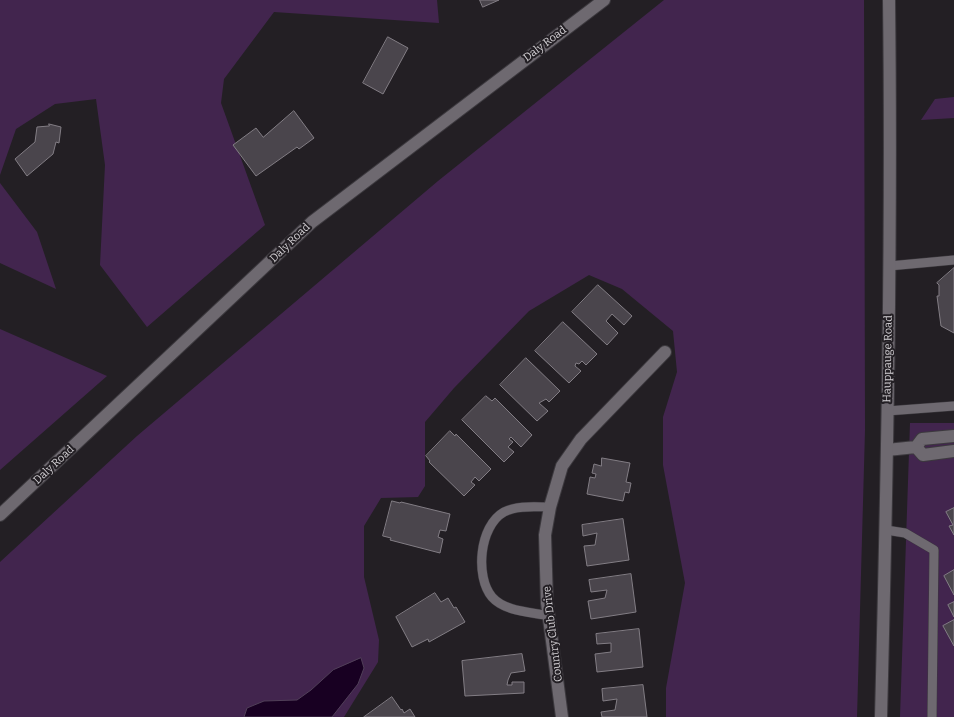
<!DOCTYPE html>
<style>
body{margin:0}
canvas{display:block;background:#231f24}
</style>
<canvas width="954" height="717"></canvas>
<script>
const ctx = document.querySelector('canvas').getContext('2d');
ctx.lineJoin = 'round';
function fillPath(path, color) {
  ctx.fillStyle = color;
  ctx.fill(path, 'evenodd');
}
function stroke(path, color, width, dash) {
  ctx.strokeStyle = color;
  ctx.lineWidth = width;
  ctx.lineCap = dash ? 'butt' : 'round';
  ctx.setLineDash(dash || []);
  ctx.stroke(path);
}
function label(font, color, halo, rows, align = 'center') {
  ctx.font = font + ' Bitter,serif';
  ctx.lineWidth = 4;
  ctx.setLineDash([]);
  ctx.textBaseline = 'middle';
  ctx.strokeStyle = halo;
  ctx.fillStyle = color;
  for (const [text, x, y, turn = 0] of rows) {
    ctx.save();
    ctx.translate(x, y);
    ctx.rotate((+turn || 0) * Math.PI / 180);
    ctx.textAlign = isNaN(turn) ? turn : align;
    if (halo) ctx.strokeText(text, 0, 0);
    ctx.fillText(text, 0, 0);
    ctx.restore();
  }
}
const green = new Path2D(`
 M0 0H437L439 23 274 12 224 79 221 103 265 225 147 327 100 265 105 165 96 99 55 104 16 129 0 175Z
 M664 0H864L865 430 857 717H666V688L685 583 663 465V417L677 372 673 331 622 289 589 275 529 311 454 388 425 422V486L418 497 381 498 364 526V577L379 640 378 662 344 717H0V562L137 436 438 181Z
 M954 97V118L921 120 935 99Z
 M0 183 37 232 56 289 0 263Z
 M0 329 107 376 0 470Z
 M910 423H954V717H900Z`);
const water = new Path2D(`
 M361 658 364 668 358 684 332 717H244L247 708 264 701 297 700 311 690 333 670Z`);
const building = new Path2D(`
 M480 0H499L483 7Z
 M388 37 408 48 383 94 363 83Z
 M294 111 314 138 299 149 297 147 256 176 233 145 256 128 263 137Z
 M49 124 61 127 59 143 56 142 53 154 27 176 15 159 35 142 37 127 49 126Z
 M954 268V333L941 326 937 296H939V285L937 283Z
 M598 285 632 316 624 325 612 314 606 321 618 333 607 345 572 312Z
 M563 322 597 354 586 365 582 361 579 364 576 363 575 366 581 371 569 383 535 351Z
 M526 358 560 391 549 402 546 399 539 403 548 411 537 421 500 385Z
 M486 396 492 401 495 398 532 435 521 447 511 437 509 439 513 442 508 447 514 452 504 462 462 420Z
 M450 431 455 436 456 434 491 469 479 481 475 477 471 482 475 485 464 496 429 462 430 461 426 456Z
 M602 458 630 463 626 482 631 483 629 493 625 492 623 501 587 494 590 477 595 478 596 474 592 473 594 464 601 466Z
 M392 501 400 503 401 502 450 514 446 531 440 530 438 537 443 539 440 553 390 540 391 538 383 536Z
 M954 508V535L949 526 953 525 946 512Z
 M623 519 629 560 587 566 584 546 595 545 597 533 583 536 582 525Z
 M954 570V595L944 576Z
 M631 574 636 612 591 619 588 601 605 598 607 590 591 592 589 580Z
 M435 593 441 602 448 598 454 608 456 607 465 622 429 642 428 639 412 647 396 617Z
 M954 602V617L948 605Z
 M954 620V646L943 626Z
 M639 629 643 667 597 672 595 654 611 652V643L597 644 596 634Z
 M522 654 525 671 511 673 508 680 507 685H512V682H524V693L465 696 462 661Z
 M643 685 647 717H602L601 712 615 710 617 699 603 701 602 689Z
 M392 697 401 710 402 709 404 713 410 709 415 717H364Z`);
const lane = new Path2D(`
 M889 266 954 260
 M887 411 954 406
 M886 530 905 533 934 550 932 717
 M549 616C532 612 505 612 492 597 475 577 479 526 504 512 517 505 536 507 550 507`);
const street = new Path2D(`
 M916 447 923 455 954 451
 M887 450 916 447 922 439 954 436
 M562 717 547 603 545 535 550 507 562 466 581 439 665 352`);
const secondary = new Path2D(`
 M0 515 312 222 604 0
 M881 717C887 478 892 239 889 0`);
const streetNames = [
 ["Daly Road",545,44,-37],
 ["Daly Road",290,243,-44],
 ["Hauppauge Road",888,359,-89],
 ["Daly Road",54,465,-43],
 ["Country Club Drive",553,634,-97]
];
fillPath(green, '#42254e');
fillPath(water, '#180022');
stroke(water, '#503f58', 1);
fillPath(building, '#4a454c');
stroke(building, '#827d84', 1);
stroke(lane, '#3c393e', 10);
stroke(street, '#3c393e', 14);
stroke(secondary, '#3c393e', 14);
stroke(lane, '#6e6970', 9);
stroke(street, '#6e6970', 12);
stroke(secondary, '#6e6970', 12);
label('11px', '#d4d1d5', '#231f24', streetNames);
</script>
